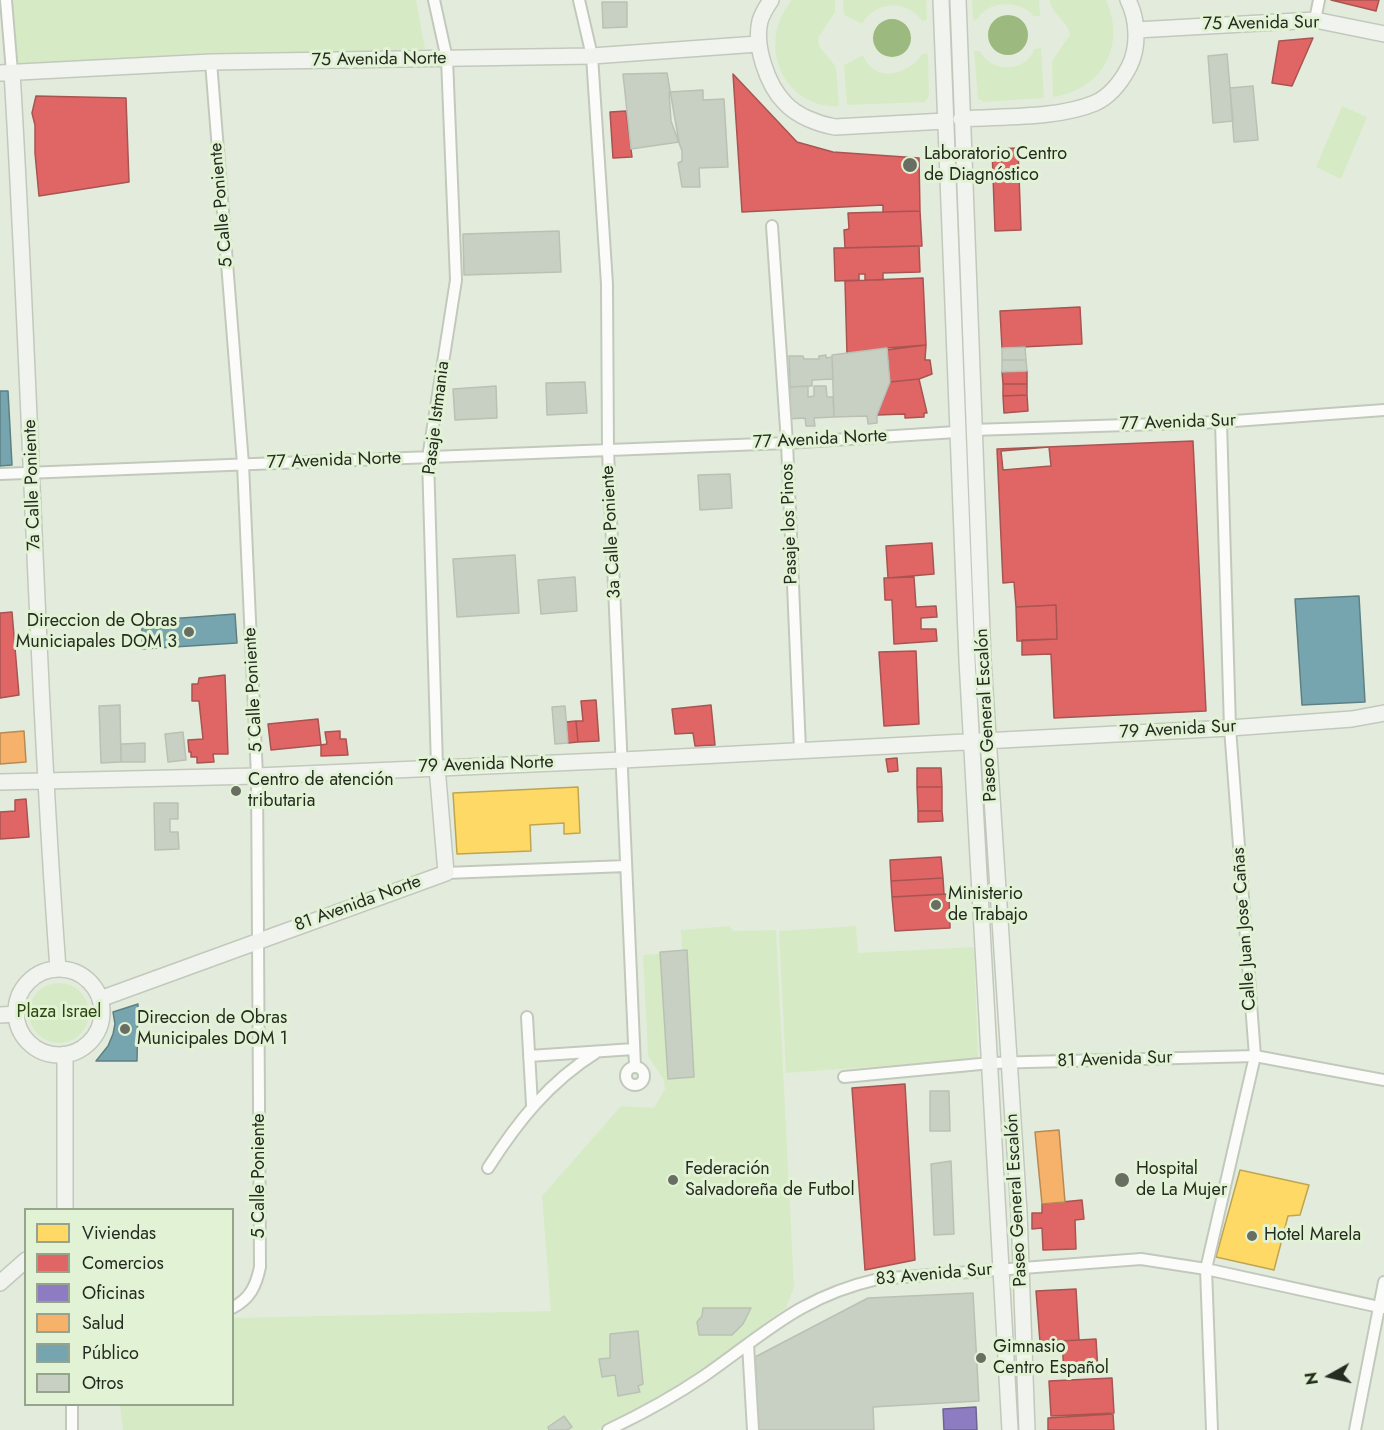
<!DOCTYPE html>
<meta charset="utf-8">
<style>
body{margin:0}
#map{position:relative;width:1384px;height:1430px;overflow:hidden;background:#e3ecdc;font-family:Jost,sans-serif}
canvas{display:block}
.legend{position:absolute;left:24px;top:1208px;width:210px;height:198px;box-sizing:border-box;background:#e2f3d5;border:2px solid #96a38d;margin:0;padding:8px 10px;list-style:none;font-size:18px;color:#252b20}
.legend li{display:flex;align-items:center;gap:12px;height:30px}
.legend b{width:30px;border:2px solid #96a38d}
.north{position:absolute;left:1300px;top:1346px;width:60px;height:60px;-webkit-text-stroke:4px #e2f3d5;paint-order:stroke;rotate:262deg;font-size:16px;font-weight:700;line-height:24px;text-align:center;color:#252b20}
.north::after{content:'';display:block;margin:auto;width:21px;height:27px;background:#252b20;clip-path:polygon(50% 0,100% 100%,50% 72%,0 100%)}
</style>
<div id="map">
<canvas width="1384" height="1430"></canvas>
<ul class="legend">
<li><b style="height:16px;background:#ffd966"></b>Viviendas</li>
<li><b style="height:16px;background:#e06666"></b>Comercios</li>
<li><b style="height:16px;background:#8e7cc3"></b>Oficinas</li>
<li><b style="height:16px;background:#f6b26b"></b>Salud</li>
<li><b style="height:16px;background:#76a5af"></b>Público</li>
<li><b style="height:16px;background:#c8cfc3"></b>Otros</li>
</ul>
<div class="north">N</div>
</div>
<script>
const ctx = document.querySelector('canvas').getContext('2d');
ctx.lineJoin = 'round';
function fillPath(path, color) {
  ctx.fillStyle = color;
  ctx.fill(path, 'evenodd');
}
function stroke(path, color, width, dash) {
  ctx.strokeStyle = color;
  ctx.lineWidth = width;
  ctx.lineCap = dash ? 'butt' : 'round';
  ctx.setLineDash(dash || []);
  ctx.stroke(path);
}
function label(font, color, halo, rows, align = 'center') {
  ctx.font = font + ' Jost,sans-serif';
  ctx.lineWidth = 6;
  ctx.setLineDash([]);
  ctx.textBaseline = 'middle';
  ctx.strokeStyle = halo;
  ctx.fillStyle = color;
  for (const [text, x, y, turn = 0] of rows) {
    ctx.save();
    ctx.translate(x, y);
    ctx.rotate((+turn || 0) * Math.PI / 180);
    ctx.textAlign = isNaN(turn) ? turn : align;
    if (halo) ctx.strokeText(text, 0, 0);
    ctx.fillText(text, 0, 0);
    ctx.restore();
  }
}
const green = new Path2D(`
 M3 0H416L425 49 8 68Z
 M792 0H835V12L818 38 819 46 836 67 839 106C781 109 756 41 792 0Z
 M843 0H926L927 20 922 21C908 0 876 0 862 24L844 15Z
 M972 0H1039L1040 16H1033C1022 0 987 0 978 19L973 20Z
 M1050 0H1106C1126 45 1104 89 1053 97L1052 61 1070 35C1068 20 1051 15 1050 0Z
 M1041 48 1044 98 984 102 978 99 974 51H980C990 73 1027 73 1034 49Z
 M928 53 929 96 925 102 847 105 844 65 863 55C874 84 909 75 922 54Z
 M1342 106 1367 117 1341 179 1316 167Z
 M729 926 733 931 776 930 794 1287 786 1308 664 1397 598 1430H123L120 1405 232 1404 233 1318 551 1311 542 1196 621 1106 654 1108 665 1089 664 1080 648 1056 643 955 682 952 681 930Z
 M856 926 858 953 974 947 978 1059 786 1073 779 931Z
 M29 1013a30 30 0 1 1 60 0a30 30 0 1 1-60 0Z`);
const water = new Path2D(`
 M988 35a20 20 0 1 1 40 0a20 20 0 1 1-40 0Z
 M873 38a19 19 0 1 1 38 0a19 19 0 1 1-38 0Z`);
const homes = new Path2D(`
 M578 787 580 833 564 834V823L530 825 531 851 457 854 453 793Z
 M1240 1170 1309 1185 1300 1215 1288 1216 1274 1270 1216 1257Z`);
const shops = new Path2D(`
 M1331 0H1379L1376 11Z
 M1313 38 1292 86 1272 83 1279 41Z
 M733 74 797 142 833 152 919 158 920 211 883 212V205L742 212Z
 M36 96 126 98 129 182 39 196 35 153V125L32 113Z
 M626 111 632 157 613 158 610 112Z
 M1018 148 1021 230 995 231 992 149Z
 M920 211 922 246 845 248 844 230 849 229 848 213Z
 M919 246 920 272 883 273V280H865V274H859V280L835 281 834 248Z
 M923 278 926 345 847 355 845 281Z
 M1080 307 1082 344 1002 348 1000 311Z
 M926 345 925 360H930L932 374 919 379 890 382 887 348Z
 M1027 371V384H1003L1002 372Z
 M919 379 927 413H924V417L905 418V414L877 415 890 382Z
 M1003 384H1027V395L1003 396Z
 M1027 395 1028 411 1004 413 1003 396Z
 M1193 441 1206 711 1054 718 1051 654 1022 655V640L1057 639 1056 605 1016 607 1014 582 1003 583 997 449ZM1049 447 1051 466 1003 470 1001 451Z
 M932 543 934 574 888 578 886 546Z
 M914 577 916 607 936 606 937 617 921 618V629H936L937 641 894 644 892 600H885L884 578Z
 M1056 605 1057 639 1017 641 1016 607Z
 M12 612 19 695 0 698V613Z
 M916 651 919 724 884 726 879 652Z
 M225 675 228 754H213L214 762 197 763V757H191V752H189L188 740 203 739 199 701H192V684H198L199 678Z
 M596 700 599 741 578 742 576 721H583L581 701Z
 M711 705 715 745 695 746 693 733 675 734 672 709Z
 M318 719 321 745 271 750 268 724Z
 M576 721 578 742 568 743 566 722Z
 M340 731V739H346L348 755 321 756V745L327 744 325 732Z
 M897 758 898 771 888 772 886 759Z
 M917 768H941L942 787H917Z
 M917 787H942V811H918Z
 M26 799 29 837 0 839V812L15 811V800Z
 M918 811H942L943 821 918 822Z
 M941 857 943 878 891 881 890 860Z
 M943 878 944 894 892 897 891 881Z
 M949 894 950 928 895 931 892 897Z
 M905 1084 915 1260 865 1270 852 1088Z
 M1082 1200 1084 1219 1075 1220 1076 1249 1043 1250 1042 1228 1032 1229V1213H1042V1204Z
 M1076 1289 1079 1340 1040 1342 1036 1291Z
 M1096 1339 1098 1371 1064 1373 1062 1341Z
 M1112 1378 1114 1413 1051 1416 1049 1381Z
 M1113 1414 1114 1430H1048V1418Z`);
const offices = new Path2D(`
 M976 1407 977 1430H944L943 1409Z`);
const health = new Path2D(`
 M24 731 26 762 0 764V733Z
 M1059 1130 1065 1202 1042 1204 1035 1132Z`);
const public = new Path2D(`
 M0 391H8L12 465 0 466Z
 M1359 596 1365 702 1302 705 1295 599Z
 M235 614 237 643 142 649V621Z
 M138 1004 137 1061H96L108 1046 113 1034 115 1024 113 1012Z`);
const building = new Path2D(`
 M602 2H627V27L603 28Z
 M1227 54 1233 121 1213 123 1208 56Z
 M667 73 679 142 631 149 623 74Z
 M1253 86 1258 140 1234 142 1230 88Z
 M703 90V100L724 99 728 167 699 168 700 187H682L678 163 682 161V151L671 121 669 92Z
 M559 231 561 272 464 275 463 234Z
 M1025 347 1026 360H1002V348Z
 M887 348 890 382 877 415V423L868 424 867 416 834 417 832 355Z
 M826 355V358L832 357 833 379 812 380V386L790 387 789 356H803L804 359H819V356Z
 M1002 360H1026L1027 371 1002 372Z
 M585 382 587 413 547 415 546 383Z
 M496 386 497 418 455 420 453 389Z
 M808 386V397L814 396V386H826L827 397H833L834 417 814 418 815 426H806L805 418 788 419 790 387Z
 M730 474 732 508 700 510 698 475Z
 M515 555 519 613 457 617 453 559Z
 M575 577 577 611 541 614 538 580Z
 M120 705 121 762 101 763 99 706Z
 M565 706 568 743 555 744 552 707Z
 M183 732 186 760 168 762 165 734Z
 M145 743V762H121V744Z
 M154 803H178V819H170V832H178L179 849 155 850Z
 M687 950 694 1077 668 1079 660 952Z
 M930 1091H949L950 1131H930Z
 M951 1161 954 1234 934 1235 931 1164Z
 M973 1293 979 1401 873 1407 874 1430H759L755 1357 868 1298Z
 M703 1308H751L743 1324 732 1335H699L697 1322 702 1316Z
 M638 1331 643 1384 638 1386 640 1392 618 1396 615 1375 602 1377 599 1359 610 1358V1334Z
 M564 1416 572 1427 567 1430H549L548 1427Z`);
const street = new Path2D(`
 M6 0 12 72
 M434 0 447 59 456 280 428 458 437 767
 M579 0 592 56 607 284 608 451 635 1066
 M1315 20 1319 0
 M211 62 243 464 257 776 260 1267C256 1286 250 1299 232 1308
 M772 226 787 443 800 750
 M972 430 1221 422 1384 410
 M0 474 787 443 956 432
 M446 873 626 866
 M527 1017 532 1105
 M529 1056 634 1049
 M626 1076a9 9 0 1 1 18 0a9 9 0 1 1-18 0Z
 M844 1077 991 1063 1255 1056 1384 1080
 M488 1168C518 1121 549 1082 597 1052
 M748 1344 753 1430
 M72 1430V1404
 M608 1430C642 1414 673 1397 704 1376 767 1332 800 1297 878 1279L1141 1259 1206 1269 1384 1308
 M1212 1430 1206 1269 1255 1056 1230 728 1221 422
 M1355 1430 1384 1282`);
const secondary = new Path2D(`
 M771 0C767 6 762 14 760 21 754 45 767 85 785 103 797 116 818 124 835 127L945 121
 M941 0 967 660 1010 1430
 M958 0 983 659 1019 1212 1027 1430
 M1136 30 1315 20 1384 34
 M12 72C30 371 36 671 58 969
 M0 73 211 62 592 56 758 44
 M961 119C1002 116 1057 119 1095 103 1111 96 1121 82 1129 67 1139 47 1138 20 1128 0
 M0 782 257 776 623 760 1230 728 1352 719 1384 713
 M16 1012a43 43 0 1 1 86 0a43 43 0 1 1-86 0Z
 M100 999 446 873 437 767
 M0 1015 17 1014
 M65 1210V1055
 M0 1283 26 1260`);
const markers = [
 [910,165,8,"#686f62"],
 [189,632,6,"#686f62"],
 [236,791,6,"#686f62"],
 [936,905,6,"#686f62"],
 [125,1029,6,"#686f62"],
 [673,1180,6,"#686f62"],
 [1122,1180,8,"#686f62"],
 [1252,1236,6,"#686f62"],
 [981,1358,6,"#686f62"]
];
const streetNames = [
 ["75 Avenida Sur",1261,24,-1],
 ["75 Avenida Norte",379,60,-1],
 ["5 Calle Poniente",222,205,-95],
 ["Pasaje Istmania",437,418,-83],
 ["77 Avenida Sur",1178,423,-2],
 ["77 Avenida Norte",820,440,-3],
 ["77 Avenida Norte",334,461,-2],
 ["7a Calle Poniente",33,485,-92],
 ["Pasaje los Pinos",790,524,-92],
 ["3a Calle Poniente",612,532,-93],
 ["5 Calle Poniente",254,690,-93],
 ["Paseo General Escalón",987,715,-93],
 ["79 Avenida Sur",1178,730,-3],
 ["79 Avenida Norte",486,765,-2],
 ["81 Avenida Norte",358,904,-20],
 ["Calle Juan Jose Cañas",1245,929,-94],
 ["81 Avenida Sur",1115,1060,-2],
 ["5 Calle Poniente",260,1176,-90],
 ["Paseo General Escalón",1017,1200,-93],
 ["83 Avenida Sur",934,1275,-5]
];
const poiNames = [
 ["Laboratorio Centro",924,155],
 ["de Diagnóstico",924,176],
 ["Direccion de Obras",177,622,"right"],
 ["Municiapales DOM 3",177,643,"right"],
 ["Centro de atención",248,781],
 ["tributaria",248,802],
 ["Ministerio",948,895],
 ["de Trabajo",948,916],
 ["Direccion de Obras",137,1019],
 ["Municipales DOM 1",137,1040],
 ["Federación",685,1170],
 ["Salvadoreña de Futbol",685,1191],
 ["Hospital",1136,1170],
 ["de La Mujer",1136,1191],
 ["Hotel Marela",1264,1236],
 ["Gimnasio",993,1348],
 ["Centro Español",993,1369]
];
const parkNames = [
 ["Plaza Israel",59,1013]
];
fillPath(green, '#d6ebc5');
fillPath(water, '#9cba7f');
fillPath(homes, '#ffd966');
stroke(homes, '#bea551', 1.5);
fillPath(shops, '#e06666');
stroke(shops, '#a85451', 1.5);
fillPath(offices, '#8e7cc3');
stroke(offices, '#6e6492', 1.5);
fillPath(health, '#f6b26b');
stroke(health, '#b78a54', 1.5);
fillPath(public, '#76a5af');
stroke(public, '#5e8084', 1.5);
fillPath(building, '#c8cfc3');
stroke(building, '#bac1b4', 1.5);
stroke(street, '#c2c9bc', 14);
stroke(secondary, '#c2c9bc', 18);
stroke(street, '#fbfcfa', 10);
stroke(secondary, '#f1f3ef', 15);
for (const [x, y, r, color] of markers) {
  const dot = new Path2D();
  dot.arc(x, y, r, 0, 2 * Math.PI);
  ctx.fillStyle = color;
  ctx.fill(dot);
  stroke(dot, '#e2f3d5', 2);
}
label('18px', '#252b20', '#e2f3d5', streetNames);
label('18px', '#252b20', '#e2f3d5', poiNames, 'left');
label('18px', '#2e470f', '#e2f3d5', parkNames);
</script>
